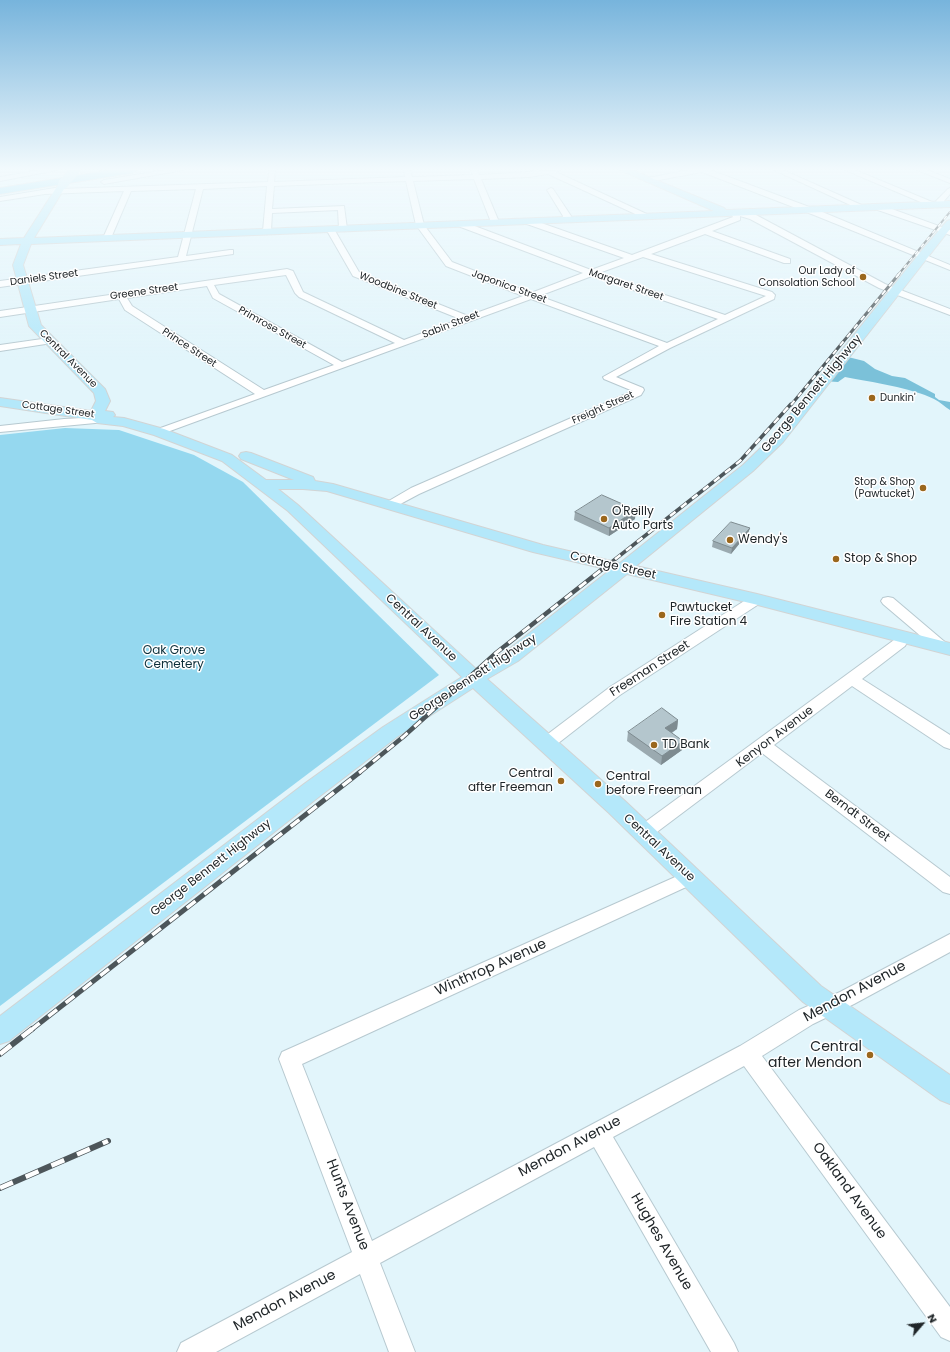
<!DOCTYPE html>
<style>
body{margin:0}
#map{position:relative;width:950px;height:1352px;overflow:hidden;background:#e2f5fb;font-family:Poppins,sans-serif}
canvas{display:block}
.north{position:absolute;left:902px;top:1304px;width:40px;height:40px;-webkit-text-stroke:3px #fff;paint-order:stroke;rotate:62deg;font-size:11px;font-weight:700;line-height:16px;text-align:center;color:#202629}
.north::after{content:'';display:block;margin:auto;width:14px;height:18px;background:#202629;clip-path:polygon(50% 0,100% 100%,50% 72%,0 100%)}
</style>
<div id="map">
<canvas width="950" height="1352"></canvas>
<div class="north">N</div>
</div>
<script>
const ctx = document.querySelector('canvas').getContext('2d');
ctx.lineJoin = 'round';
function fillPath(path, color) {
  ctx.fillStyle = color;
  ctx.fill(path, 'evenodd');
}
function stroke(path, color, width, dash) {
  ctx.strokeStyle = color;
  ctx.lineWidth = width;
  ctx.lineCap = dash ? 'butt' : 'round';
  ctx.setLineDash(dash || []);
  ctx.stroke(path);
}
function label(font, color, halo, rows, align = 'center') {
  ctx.font = font + ' Poppins,sans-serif';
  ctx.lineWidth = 3;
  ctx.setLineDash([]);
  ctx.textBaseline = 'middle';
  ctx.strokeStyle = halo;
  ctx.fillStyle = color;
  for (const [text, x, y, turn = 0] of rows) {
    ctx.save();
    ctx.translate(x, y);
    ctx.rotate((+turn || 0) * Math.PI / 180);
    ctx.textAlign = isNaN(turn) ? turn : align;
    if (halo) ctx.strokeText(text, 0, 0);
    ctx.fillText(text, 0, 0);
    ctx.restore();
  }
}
const green = new Path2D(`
 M65 428 119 430 194 455 243 482 439 675 0 1006V435Z`);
const forest = new Path2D(`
 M844 356 864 361 875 369 892 376 905 378 935 394V397L939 400 950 402V410C945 407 940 402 934 399 912 388 871 382 845 377L838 382 823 381Z`);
const minor = new Path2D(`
 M40 170H57L0 181V177Z
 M165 170H183L104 184 101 182 104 180Z
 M269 170H275L274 182 405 177 404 170H410L412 177 473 175 471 170H477L479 175 560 170 556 172 651 216 647 218H644L548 174 529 177 481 179 499 222 495 224 491 222 474 179 413 181 424 225 452 262 531 293 583 273 458 226V222H464L591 270 624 258 524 223V219H530L632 255 733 217 730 212 734 210 756 215 885 284 950 309V315L879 288 750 219 740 216V220L712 231 790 259V263H784L705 234 651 254 772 292 775 295 774 299 670 348 616 377 643 388 644 390 641 395 419 494 391 509 387 508 385 505 387 502 411 488 633 391 604 379 603 377 659 346 531 299 159 435 155 434 154 432 155 430 255 394 125 310 119 299 0 317V311L287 269 293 271 303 292 305 293 404 340 460 319 353 276 326 229 330 227 334 229 359 272 468 316 523 296 446 266 416 225 406 181 274 186 272 209 344 206 347 229 343 231 339 229 338 210 272 213 271 231 270 233H264L263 231 267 186 203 189 186 256 230 250H233V254L0 287V281L178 257 196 189 131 191 111 238 107 240 103 238 124 191 45 194 0 201V197L55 188 58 189 268 182ZM643 257 766 296 725 315 599 273ZM286 275 295 293 299 297 395 343 342 362 219 294 214 285ZM592 276 718 319 667 343 539 296ZM207 286 213 298 334 365 264 390 132 306 127 298Z
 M689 170H710L820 211 950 265V270L814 215 702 172 648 182 645 180 648 178Z
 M774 170H783L866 207 865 209H859Z
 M845 170H855L937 204 936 206H930Z
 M917 170H927L950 179V183Z
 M551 188 553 189 571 216 570 221H564L563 216 547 190Z
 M950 188V194L944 201 945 204 944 206H938L936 201 948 189Z
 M872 204H878L950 230V235L872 208Z
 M49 338 52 339 54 341 52 343 0 351V345Z
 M102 417 107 420 106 422 0 432V426L64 419Z
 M757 595 762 596 764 599 762 602 620 695 552 748 546 750 540 748 538 744 540 740 610 687 752 596Z
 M888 597 893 598 946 643 948 646 946 649 941 651 936 649 883 604 881 601 883 598Z
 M903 632 908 634 910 637 905 646 862 679 950 735V749L944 747 852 686 774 745 950 877V894L943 892 762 753 649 838 643 840 637 838 634 833 637 828 894 640 898 634Z
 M691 870 697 872 700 877 697 882 302 1064 372 1241 740 1046 799 1010 840 992 950 934V952L854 1004 813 1024 762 1056 950 1307V1341L941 1337 744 1066 613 1137 734 1343 738 1352H711L594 1147 380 1263 415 1352H389L360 1274 216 1352H177L181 1343 352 1252 279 1059 282 1052Z`);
const major = new Path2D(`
 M620 170H632L724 208 726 210 950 201V207L31 244 23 265 41 325 105 389 110 401 105 411 113 412 115 415 113 417 124 418 164 429 232 455 266 480H294L241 459 239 456 241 453 246 452 251 453 313 477 315 481 333 484 543 545 620 563 743 465 773 436 922 250 947 221 950 220V229L783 442 753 471 636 566 757 594 950 643V655L754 604 627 574 518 661 487 679 625 801 821 986 950 1075V1104L940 1100 803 1002 609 813 473 688 397 737 320 796 9 1041 0 1044V1016L304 784 383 727 462 677 288 511 222 461 154 435 123 426 97 423 92 420 0 406V398L91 411 96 401 94 393 29 326 13 265 21 244 0 245V239L24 238 60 182 63 181 67 184 34 238 714 211ZM278 489H303L327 491 533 552 610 570 504 653 476 669 298 505Z`);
const highway = new Path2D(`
 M111 170H137L132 173 0 194V188Z`);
const railFar5 = new Path2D(`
 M898 275 950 212`);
const railFar4 = new Path2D(`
 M791 405 899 274`);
const railFar3 = new Path2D(`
 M604 568 740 461 791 404`);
const railFar2 = new Path2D(`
 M359 773 403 737 496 653 605 567`);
const railFar1 = new Path2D(`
 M31 1030 360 772`);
const rail = new Path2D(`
 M0 1054 32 1029
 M0 1188 108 1141`);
const majorBridge = new Path2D(`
 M63 184 75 170`);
const wall = new Path2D(`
 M575 512 635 519 609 536 574 520Z
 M750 528 748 533 731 554 712 547 713 541Z
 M678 720 677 729 672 733 683 741 682 750 661 765 627 741 628 732Z`);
const shadedWall = new Path2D(`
 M636 510 635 519 609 536V528Z
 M750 528 748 533 731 554 732 548Z
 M678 720 677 729 664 737 665 728Z
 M683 741 682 750 661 765 662 756Z`);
const building = new Path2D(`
 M602 495 636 510 609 528 575 512Z
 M731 522 750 528 732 548 713 541Z
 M662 708 678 720 665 728 683 741 662 756 628 732Z`);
const markers = [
 [863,277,4,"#9b671d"],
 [872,398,4,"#9b671d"],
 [923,488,4,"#9b671d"],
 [604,519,4,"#9b671d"],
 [730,540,4,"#9b671d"],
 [836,559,4,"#9b671d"],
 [662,615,4,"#9b671d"],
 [654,745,4,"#9b671d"],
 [561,781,4,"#9b671d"],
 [598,784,4,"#9b671d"],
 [870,1055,4,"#9b671d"]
];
const farPoinames = [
 ["Our Lady of",855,271],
 ["Consolation School",855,283],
 ["Dunkin'",880,398,"left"],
 ["Stop & Shop",915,482],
 ["(Pawtucket)",915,494]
];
const farStreetnames = [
 ["Daniels Street",44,278,-8],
 ["Margaret Street",626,285,19],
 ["Japonica Street",509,287,20],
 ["Woodbine Street",398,291,22],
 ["Greene Street",144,292,-8],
 ["Sabin Street",451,325,-21],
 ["Primrose Street",272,328,29],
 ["Prince Street",189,348,33],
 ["Central Avenue",68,359,45],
 ["Freight Street",603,408,-24],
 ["Cottage Street",58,410,8]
];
const streetNames = [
 ["George Bennett Highway",812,394,-50],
 ["Cottage Street",613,566,13],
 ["Central Avenue",421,628,43],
 ["Freeman Street",650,669,-33],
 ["George Bennett Highway",473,678,-33],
 ["Kenyon Avenue",775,737,-37],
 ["Berndt Street",857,816,37],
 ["Central Avenue",659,848,43],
 ["George Bennett Highway",211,868,-38]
];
const poiNames = [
 ["O'Reilly",612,512],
 ["Auto Parts",612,526],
 ["Wendy's",738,540],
 ["Stop & Shop",844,559],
 ["Pawtucket",670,608],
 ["Fire Station 4",670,622],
 ["TD Bank",662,745],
 ["Central",553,774,"right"],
 ["after Freeman",553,788,"right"],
 ["Central",606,777],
 ["before Freeman",606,791]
];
const parkNames = [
 ["Oak Grove",174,651],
 ["Cemetery",174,665]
];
const nearStreetnames = [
 ["Winthrop Avenue",491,968,-24],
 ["Mendon Avenue",855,992,-28],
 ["Mendon Avenue",570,1147,-28],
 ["Oakland Avenue",849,1191,54],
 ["Hunts Avenue",347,1205,69],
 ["Hughes Avenue",661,1242,60],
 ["Mendon Avenue",285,1301,-28]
];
const nearPoinames = [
 ["Central",862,1047],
 ["after Mendon",862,1063]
];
fillPath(green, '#95d8ef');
fillPath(forest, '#7bc1d9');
stroke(minor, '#b7c9d0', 2);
stroke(major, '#d2d4d4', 2);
stroke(highway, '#d2d4d4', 2);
fillPath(minor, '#fff');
fillPath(major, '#b4e8fa');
fillPath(highway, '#82d9f6');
stroke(railFar5, '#4d565a', 2);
stroke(railFar4, '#4d565a', 3);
stroke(railFar3, '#4d565a', 3.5);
stroke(railFar2, '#4d565a', 4.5);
stroke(railFar1, '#4d565a', 5);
stroke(rail, '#4d565a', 6);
stroke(railFar5, '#fff', 1.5, [4.5]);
stroke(railFar4, '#fff', 2, [5.5]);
stroke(railFar3, '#fff', 2.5, [7]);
stroke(railFar2, '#fff', 3, [9]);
stroke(railFar1, '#fff', 3.5, [11]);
stroke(rail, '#fff', 4.5, [14]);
stroke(majorBridge, '#d2d4d4', 10, []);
stroke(majorBridge, '#b4e8fa', 10);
fillPath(wall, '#9baab0');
fillPath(shadedWall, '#7e8b90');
fillPath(building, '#b4c6cd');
stroke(building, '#7e8b90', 1);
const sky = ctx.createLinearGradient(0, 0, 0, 360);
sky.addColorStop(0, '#77b4dc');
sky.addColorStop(0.47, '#f2fafd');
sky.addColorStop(1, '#f2fafd00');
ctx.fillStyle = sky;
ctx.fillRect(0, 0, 950, 360);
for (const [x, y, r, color] of markers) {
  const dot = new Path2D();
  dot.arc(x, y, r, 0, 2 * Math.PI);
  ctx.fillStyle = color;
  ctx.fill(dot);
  stroke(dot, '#fff', 1.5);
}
label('10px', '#202629', '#fff', farPoinames, 'right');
label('10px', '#202629', '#fff', farStreetnames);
label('12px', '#202629', '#fff', streetNames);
label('12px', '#202629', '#fff', poiNames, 'left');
label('12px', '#0d2f3a', '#fff', parkNames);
label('14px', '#202629', '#fff', nearStreetnames);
label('14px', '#202629', '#fff', nearPoinames, 'right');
</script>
